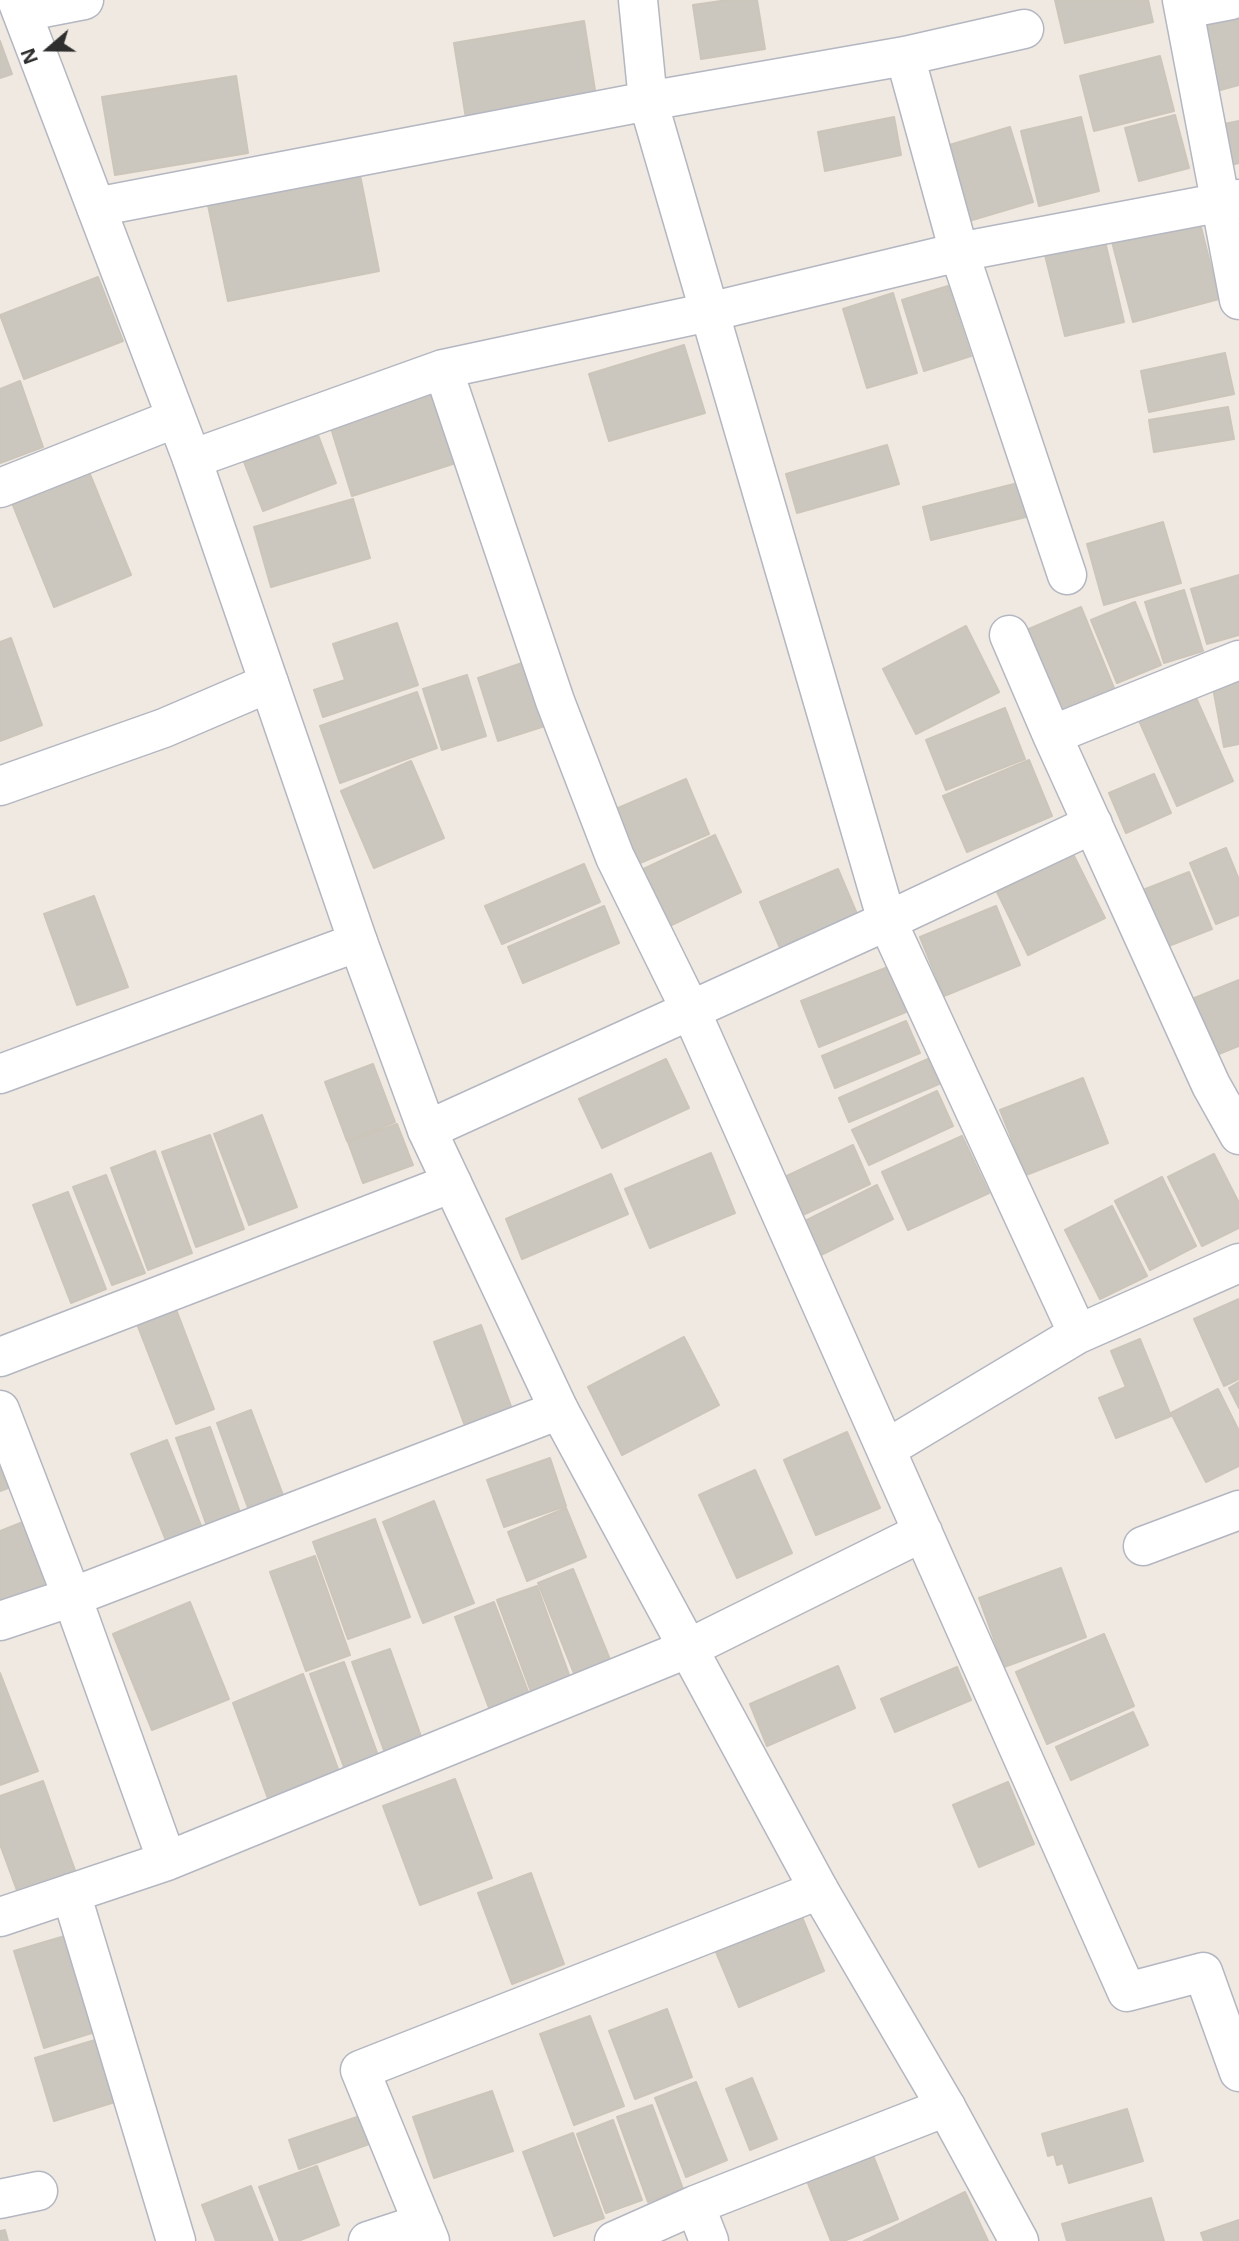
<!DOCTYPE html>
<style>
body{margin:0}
#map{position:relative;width:1239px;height:2241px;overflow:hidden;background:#efe9e1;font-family:"Noto Sans",sans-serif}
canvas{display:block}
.north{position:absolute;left:14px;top:14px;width:70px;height:70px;-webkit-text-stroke:5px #fff;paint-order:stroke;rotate:250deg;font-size:19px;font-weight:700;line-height:28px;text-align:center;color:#2e2e2e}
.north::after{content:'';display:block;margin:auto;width:24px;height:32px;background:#2e2e2e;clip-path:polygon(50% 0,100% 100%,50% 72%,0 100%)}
</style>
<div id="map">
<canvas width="1239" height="2241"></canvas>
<div class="north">N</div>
</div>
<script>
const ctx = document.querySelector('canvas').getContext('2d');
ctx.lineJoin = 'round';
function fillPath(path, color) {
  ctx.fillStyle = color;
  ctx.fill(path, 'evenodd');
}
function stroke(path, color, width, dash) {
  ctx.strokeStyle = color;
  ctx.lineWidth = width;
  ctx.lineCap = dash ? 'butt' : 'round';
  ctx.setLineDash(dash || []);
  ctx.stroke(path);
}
const building = new Path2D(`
 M728 0H757L765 49 701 59 693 5Z
 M1055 0H1148L1153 22 1065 43Z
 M1239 14V85L1213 92 1197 25Z
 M584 21 597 103 467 125 454 43Z
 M0 41 12 74 0 78Z
 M1160 56 1174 111 1094 131 1080 76Z
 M236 76 248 153 115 175 102 97Z
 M1175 115 1189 168 1139 181 1125 128Z
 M894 117 901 155 825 171 818 132Z
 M1081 117 1099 191 1039 206 1021 131Z
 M1239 121V163L1227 166 1219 125Z
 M1010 127 1033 202 969 221 946 146Z
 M360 175 379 271 228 301 208 205Z
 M1198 215 1219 299 1133 322 1111 238Z
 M1104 237 1124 322 1065 336 1044 251Z
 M98 277 123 341 24 379 0 315Z
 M948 286 971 356 924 371 902 300Z
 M893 293 917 373 867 388 843 309Z
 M684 345 705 413 609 441 589 374Z
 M1225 353 1234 394 1149 412 1141 371Z
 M20 381 43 447 0 463V389Z
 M433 393 456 463 352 496 330 425Z
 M1228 407 1234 439 1154 452 1149 420Z
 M318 435 336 483 263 511 244 462Z
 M887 445 899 484 797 513 786 474Z
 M89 472 131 575 54 607 12 503Z
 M1018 483 1026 517 931 540 923 507Z
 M353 499 370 558 271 587 254 527Z
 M1163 522 1181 583 1104 605 1087 544Z
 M1239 575V635L1207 644 1191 589Z
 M1184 590 1203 651 1164 663 1145 602Z
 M1135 602 1161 665 1117 683 1091 620Z
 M1081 607 1116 693 1058 717 1024 631Z
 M397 623 418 685 323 717 314 690 345 680 333 644Z
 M966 626 999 692 916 734 883 669Z
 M11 638 42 725 0 741V642Z
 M525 662 545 726 498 741 478 678Z
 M1239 672V744L1224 747 1211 677Z
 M467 675 486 736 442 750 423 689Z
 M1193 691 1233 781 1177 806 1137 716Z
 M417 692 437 748 340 783 320 726Z
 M1005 708 1025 759 946 790 926 740Z
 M1029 760 1052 816 967 852 943 796Z
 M411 761 444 838 374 868 341 791Z
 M1154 774 1171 813 1126 833 1109 793Z
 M686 779 709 834 628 868 604 814Z
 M715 835 741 892 659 931 633 874Z
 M1226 848 1239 880V915L1216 924 1190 863Z
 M1073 854 1105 918 1028 955 997 892Z
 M584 864 600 902 502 944 485 906Z
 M838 869 857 914 780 948 760 902Z
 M1189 872 1212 929 1166 947 1143 890Z
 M94 896 128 987 77 1005 44 914Z
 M604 906 619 943 523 983 508 947Z
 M996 906 1020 965 944 996 920 937Z
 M888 967 906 1012 819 1047 801 1001Z
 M1239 980V1046L1209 1058 1187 1001Z
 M906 1021 920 1053 835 1088 822 1056Z
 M666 1059 689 1108 602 1148 579 1099Z
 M928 1059 939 1084 849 1122 839 1098Z
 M373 1064 395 1122 347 1141 325 1082Z
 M1083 1078 1108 1143 1026 1175 1000 1110Z
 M937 1091 953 1126 869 1165 852 1130Z
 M262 1115 297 1207 249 1225 214 1134Z
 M397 1124 413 1165 363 1183 348 1142Z
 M210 1135 244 1229 196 1247 162 1152Z
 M962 1136 989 1193 908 1230 882 1172Z
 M853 1145 870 1184 794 1219 776 1181Z
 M155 1151 192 1253 148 1270 111 1168Z
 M711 1153 735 1213 650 1248 625 1189Z
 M1214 1154 1239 1203V1228L1202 1246 1168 1177Z
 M611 1174 628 1214 522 1259 506 1219Z
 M106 1175 145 1273 112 1285 73 1187Z
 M1162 1177 1196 1246 1150 1270 1115 1201Z
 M877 1185 893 1219 815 1258 799 1224Z
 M68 1192 106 1289 71 1303 33 1205Z
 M1112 1206 1147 1276 1100 1299 1065 1230Z
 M1239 1299V1379L1224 1386 1194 1319Z
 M174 1304 214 1409 176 1424 135 1319Z
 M481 1325 512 1409 465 1426 434 1342Z
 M684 1337 719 1405 622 1455 588 1387Z
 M1140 1339 1171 1416 1116 1438 1099 1398 1126 1387 1111 1351Z
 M1239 1382V1408L1229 1388Z
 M1218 1389 1239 1431V1466L1206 1482 1171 1413Z
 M251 1410 286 1503 251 1516 217 1423Z
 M210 1427 243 1521 209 1532 176 1438Z
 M847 1432 880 1508 816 1535 784 1460Z
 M167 1440 204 1533 169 1548 131 1454Z
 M550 1458 566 1506 504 1527 487 1480Z
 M0 1466 8 1488 0 1491Z
 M755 1470 792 1553 737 1578 699 1495Z
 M434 1501 474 1603 423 1623 383 1522Z
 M566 1508 586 1557 527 1581 508 1532Z
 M375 1519 410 1617 348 1639 313 1542Z
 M23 1522 52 1599 0 1618V1531Z
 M315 1556 350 1655 306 1671 270 1572Z
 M1061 1568 1086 1637 1004 1667 979 1598Z
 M573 1569 611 1662 575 1676 538 1583Z
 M537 1586 572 1683 533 1697 497 1600Z
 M190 1602 229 1699 152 1730 113 1634Z
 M494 1602 532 1702 492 1716 455 1617Z
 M1104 1634 1134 1706 1047 1744 1016 1672Z
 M390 1649 423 1742 386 1756 352 1662Z
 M344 1662 379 1758 345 1770 310 1674Z
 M838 1666 855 1708 767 1746 750 1704Z
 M957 1667 971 1700 895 1732 881 1699Z
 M0 1673 38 1771 0 1785Z
 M303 1674 341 1777 270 1804 233 1703Z
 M1133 1712 1148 1745 1071 1780 1056 1747Z
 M455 1779 492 1878 420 1905 383 1806Z
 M43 1781 77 1876 19 1896 0 1844V1796Z
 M1008 1782 1034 1844 979 1867 953 1805Z
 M531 1873 564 1964 512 1984 478 1893Z
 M802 1917 824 1971 739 2007 716 1952Z
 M65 1936 95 2032 44 2048 14 1951Z
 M667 2009 692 2077 635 2099 609 2031Z
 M590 2016 624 2106 574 2125 540 2034Z
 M95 2040 115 2102 54 2121 35 2058Z
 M752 2078 777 2139 750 2150 726 2089Z
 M696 2082 727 2160 686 2177 655 2098Z
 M492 2091 513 2151 434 2178 413 2117Z
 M652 2105 683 2189 648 2202 617 2117Z
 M1127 2109 1143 2161 1069 2183 1063 2163 1057 2165 1054 2154 1048 2156 1042 2134Z
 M363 2115 372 2143 299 2169 289 2140Z
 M613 2120 642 2200 606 2213 577 2134Z
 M573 2133 604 2218 554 2236 523 2152Z
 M869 2145 898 2219 844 2241H831L803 2171Z
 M317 2166 339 2225 298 2241H280L259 2187Z
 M251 2186 273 2241H216L202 2205Z
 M965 2192 988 2241H864Z
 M1151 2198 1164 2241H1067L1062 2224Z
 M1239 2220V2241H1204L1201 2233Z
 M5 2230 8 2241H0V2231Z`);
const minor = new Path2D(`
 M638 0 648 101 887 921 1078 1334 1239 1263
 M1182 0 1239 300
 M1184 9 1231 0
 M22 12 84 0
 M905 56 959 252 1067 575
 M96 207 648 101 905 56 1024 29
 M443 369 555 701 615 857 690 1009 1127 1992 1203 1972 1239 2072
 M192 459 443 369 709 312 959 252 1239 199
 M0 488 176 418
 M1009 635 1052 735 1211 1085 1239 1135
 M1052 735 1239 660
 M0 786 164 728 269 683
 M0 1074 358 942
 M427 1130 887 921 1093 824
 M0 1357 452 1183
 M0 1410 72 1597 167 1861
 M886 1449 1078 1334
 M1143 1546 1239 1510
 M0 1621 72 1597 559 1410
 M71 1893 176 2241
 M0 1917 167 1861 689 1648 923 1532
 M0 2199 38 2191
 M695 2205 709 2241
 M368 2241 423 2223
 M430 2241 360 2070 819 1890
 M614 2241 695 2205 946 2107`);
const tertiary = new Path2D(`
 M17 0 192 459 358 942 427 1130 559 1410 819 1890 946 2107 1019 2241`);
fillPath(building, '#cbc7bf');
stroke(building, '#cbc5ba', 2);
stroke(minor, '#b4b7c1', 41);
stroke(tertiary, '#b4b7c1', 41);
stroke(minor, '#fff', 38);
stroke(tertiary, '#fff', 38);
</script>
